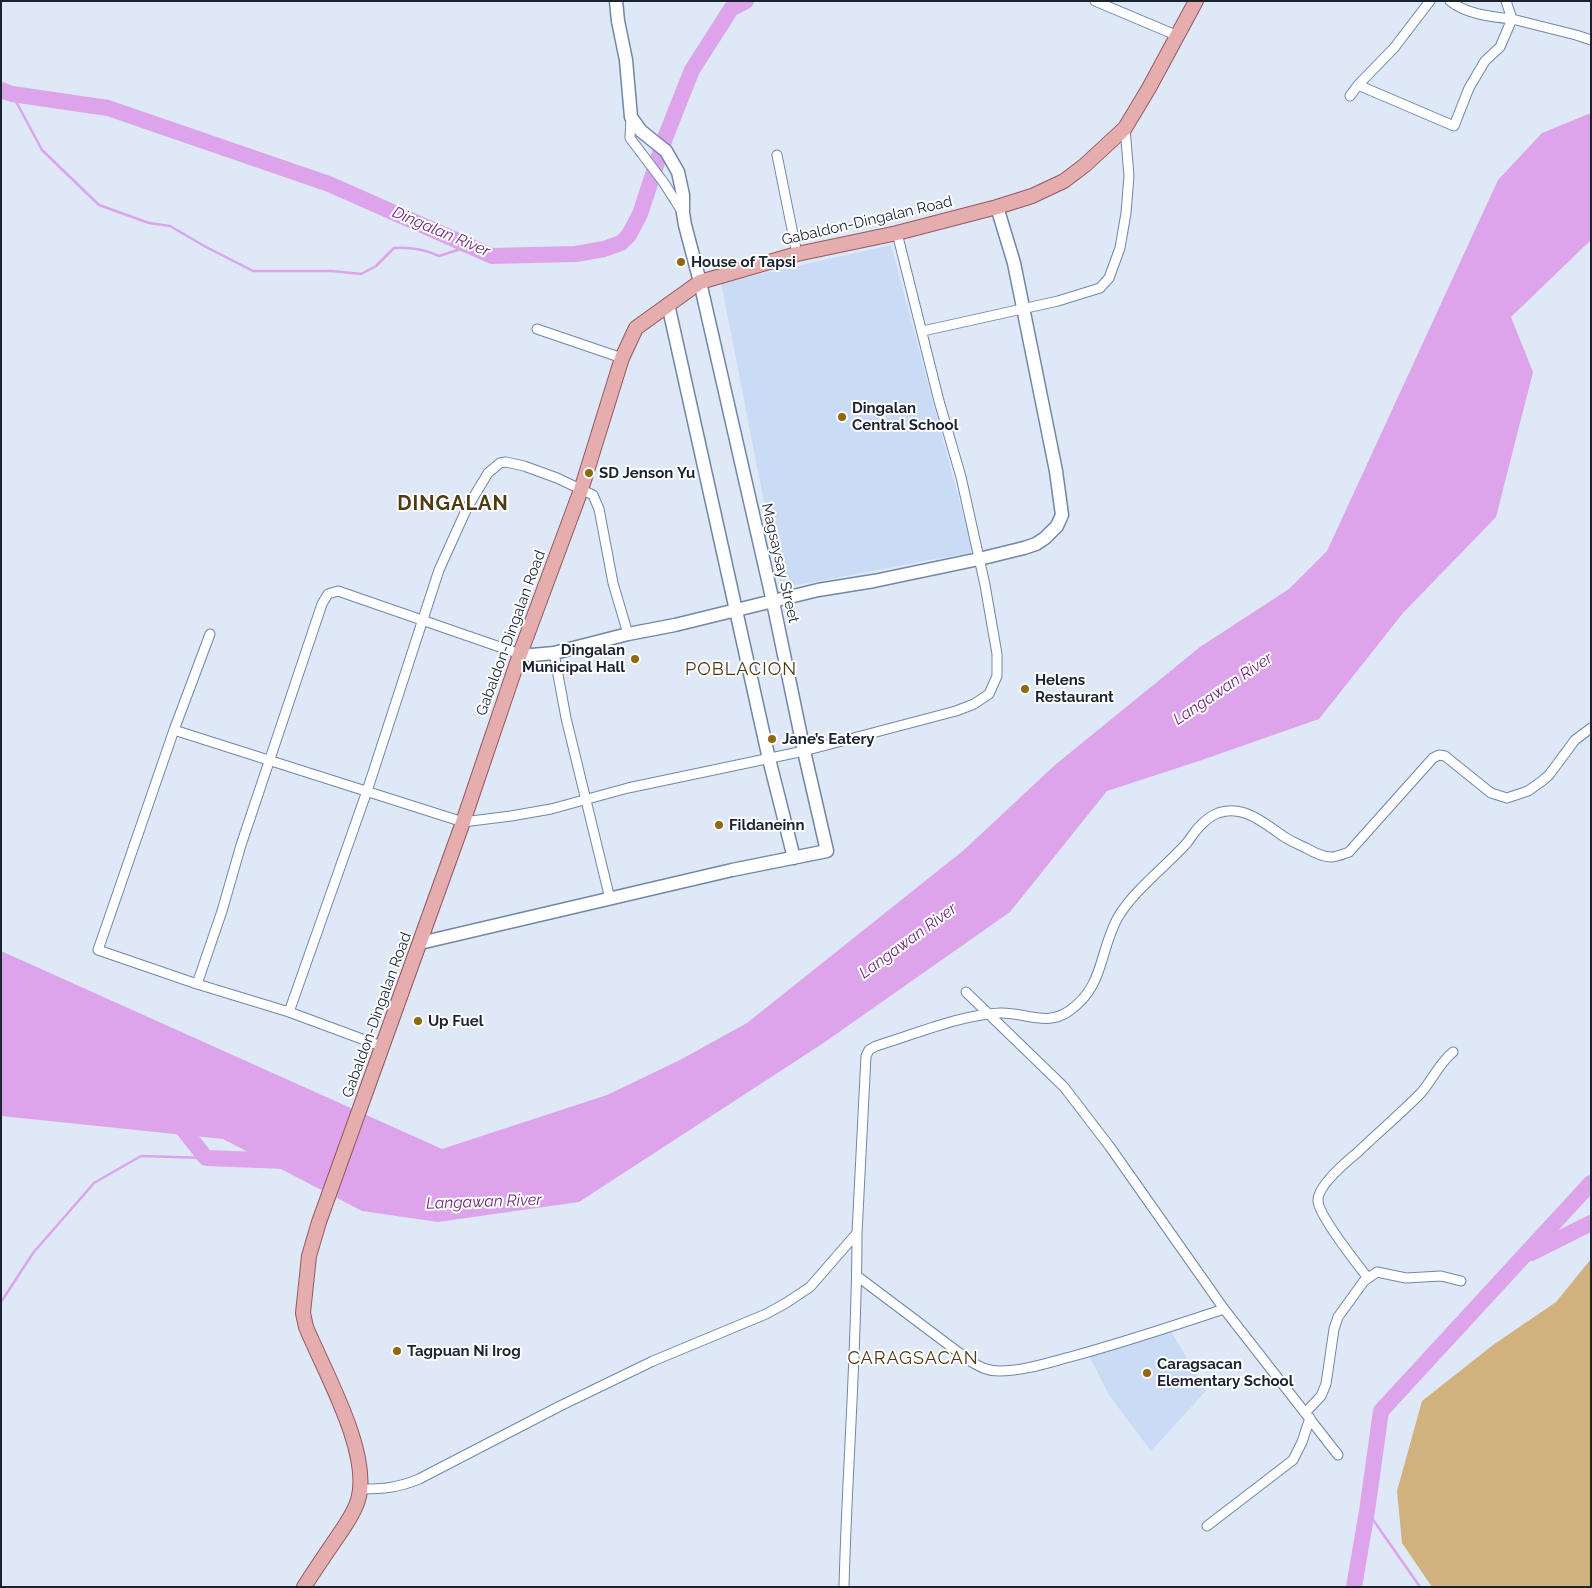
<!DOCTYPE html>
<meta charset="utf-8">
<style>
body{margin:0}
#map{position:relative;width:1592px;height:1588px;overflow:hidden;background:#dee8f7;font-family:Raleway,sans-serif}
canvas{display:block}
.frame{position:absolute;inset:0;border:2px solid #1a2331;pointer-events:none}
</style>
<div id="map">
<canvas width="1592" height="1588"></canvas>
<div class="frame"></div>
</div>
<script>
const ctx = document.querySelector('canvas').getContext('2d');
ctx.lineJoin = 'round';
function fillPath(path, color) {
  ctx.fillStyle = color;
  ctx.fill(path, 'evenodd');
}
function stroke(path, color, width, dash) {
  ctx.strokeStyle = color;
  ctx.lineWidth = width;
  ctx.lineCap = dash ? 'butt' : 'round';
  ctx.setLineDash(dash || []);
  ctx.stroke(path);
}
function label(font, color, halo, rows, align = 'center') {
  ctx.font = font + ' Raleway,sans-serif';
  ctx.lineWidth = 4;
  ctx.setLineDash([]);
  ctx.textBaseline = 'middle';
  ctx.strokeStyle = halo;
  ctx.fillStyle = color;
  for (const [text, x, y, turn = 0] of rows) {
    ctx.save();
    ctx.translate(x, y);
    ctx.rotate((+turn || 0) * Math.PI / 180);
    ctx.textAlign = isNaN(turn) ? turn : align;
    if (halo) ctx.strokeText(text, 0, 0);
    ctx.fillText(text, 0, 0);
    ctx.restore();
  }
}
const built = new Path2D(`
 M891 245 973 552 781 588 721 283Z
 M1167 1324 1206 1391 1151 1451 1109 1395 1088 1354Z`);
const green = new Path2D(`
 M1591 1259V1587H1432L1402 1543 1397 1491 1422 1401 1493 1345 1556 1302Z`);
const water = new Path2D(`
 M1591 113V240L1511 317 1533 372 1496 517 1403 613 1319 719 1199 761 1107 791 1010 912 822 1044 579 1202 438 1222 362 1211 223 1139 1 1116V951L442 1149 607 1095 680 1060 747 1023 964 850 1055 765 1200 647 1289 589 1327 551 1498 180 1542 133Z`);
const stream = new Path2D(`
 M12 94 42 150 99 205 149 223 170 226 206 247 253 271H332L361 274 376 266 394 248C410 247 424 249 439 256L470 246
 M1 1302 33 1253 94 1183 141 1156 206 1158
 M1367 1511 1420 1587`);
const river = new Path2D(`
 M1 90 12 94 108 108 329 184 492 256 576 254 604 249 621 243 629 235 640 214 665 138 692 70 731 9 746 1
 M175 1119 206 1158 286 1161
 M1531 1253 1591 1223
 M1354 1587 1367 1511 1381 1411 1591 1183`);
const street = new Path2D(`
 M1095 1 1178 36
 M1506 1 1512 19 1576 35 1591 40
 M1358 85 1454 126 1469 88 1485 61 1500 47 1512 19C1492 17 1466 14 1450 1
 M1350 96 1358 85 1394 48 1430 1
 M631 117 630 138 664 183 683 213
 M777 155 797 254
 M537 329 622 358
 M923 331 1058 301 1100 288 1109 278 1120 248 1126 213 1129 176 1125 128
 M210 634 174 730 98 950 197 984 289 1012 381 1046
 M554 653 566 718 610 899
 M174 730 463 822 511 816 551 809 628 788 804 751 956 711 974 704 989 694 997 676V654L985 585 961 477 939 401 897 233
 M197 984 222 911 241 845 322 604 328 594 338 591 520 654
 M966 992 1064 1087 1110 1147 1224 1309 1338 1455
 M289 1012 367 791 439 570 467 508 488 473 500 463 506 462 524 466 557 478 593 495 599 509 613 583 628 634
 M857 1276 970 1361C980 1367 987 1371 999 1371 1023 1371 1047 1363 1070 1357 1122 1343 1173 1326 1224 1309
 M1368 1278C1357 1264 1319 1216 1318 1201 1317 1186 1347 1161 1358 1152 1379 1132 1400 1114 1420 1094 1432 1081 1439 1063 1453 1052
 M1305 1413 1321 1396 1326 1384 1334 1329 1338 1317 1364 1281 1377 1272 1406 1278 1441 1276 1461 1281
 M361 1489C384 1489 397 1488 419 1479L560 1406 653 1361 766 1314 786 1303 810 1287 857 1233 866 1056 869 1050 876 1046C916 1034 959 1015 1000 1013 1024 1012 1047 1027 1069 1011 1104 987 1099 953 1117 919 1132 892 1164 868 1186 844 1191 838 1196 829 1202 824 1206 820 1213 815 1218 813 1243 804 1264 823 1283 836 1290 841 1298 844 1306 848 1313 852 1323 857 1331 857 1337 857 1343 854 1349 852L1433 758 1439 755 1445 756 1491 793 1507 798 1528 791 1542 781 1549 775 1575 740 1591 728
 M1207 1526 1293 1460 1302 1442 1310 1418
 M844 1587C847 1469 857 1351 857 1233`);
const secondary = new Path2D(`
 M668 304 769 759 794 858
 M520 654 532 655 554 653 628 634 675 625 818 590 874 581 979 559 1024 548 1036 544 1045 538 1057 526 1062 515 1056 471 1014 263 997 207
 M420 943 732 870 827 851 804 751 773 602 700 282 685 225 683 213V195L678 172 666 151 641 131 631 117 626 60 618 21 616 1`);
const primary = new Path2D(`
 M304 1587C314 1571 325 1555 336 1539 344 1527 354 1514 358 1500 372 1454 324 1371 306 1327L303 1313 309 1256 319 1222 463 822 520 654 581 490 622 358 636 328 700 282 797 254 897 233 997 207 1032 196 1064 181 1085 165 1125 128 1149 88 1196 1`);
const markers = [
 [681,262,5,"#91670f"],
 [842,417,5,"#91670f"],
 [589,473,5,"#91670f"],
 [635,659,5,"#91670f"],
 [1025,689,5,"#91670f"],
 [772,739,5,"#91670f"],
 [719,825,5,"#91670f"],
 [418,1021,5,"#91670f"],
 [397,1351,5,"#91670f"],
 [1147,1373,5,"#91670f"]
];
const streetNames = [
 ["Gabaldon-Dingalan Road",867,221,-13],
 ["Magsaysay Street",780,563,77],
 ["Gabaldon-Dingalan Road",511,633,-70],
 ["Gabaldon-Dingalan Road",377,1015,-70]
];
const poiNames = [
 ["House of Tapsi",691,262],
 ["Dingalan",852,408],
 ["Central School",852,425],
 ["SD Jenson Yu",599,473],
 ["Dingalan",625,650,"right"],
 ["Municipal Hall",625,667,"right"],
 ["Helens",1035,680],
 ["Restaurant",1035,697],
 ["Jane’s Eatery",782,739],
 ["Fildaneinn",729,825],
 ["Up Fuel",428,1021],
 ["Tagpuan Ni Irog",407,1351],
 ["Caragsacan",1157,1364],
 ["Elementary School",1157,1381]
];
const waterNames = [
 ["Dingalan River",441,232,23],
 ["Langawan River",1223,689,-34],
 ["Langawan River",908,941,-36],
 ["Langawan River",484,1202,-2]
];
const quarterNames = [
 ["POBLACION",741,670],
 ["CARAGSACAN",913,1359]
];
const districtNames = [
 ["DINGALAN",453,504]
];
fillPath(built, '#cadbf6');
fillPath(green, '#d1b27e');
fillPath(water, '#dda4eb');
stroke(stream, '#dda4eb', 2.5);
stroke(river, '#dda4eb', 16);
stroke(street, '#7087aa', 11);
stroke(secondary, '#7087aa', 15);
stroke(primary, '#925a5f', 16);
stroke(street, '#fff', 9);
stroke(secondary, '#fff', 12);
stroke(primary, '#e5adae', 14);
for (const [x, y, r, color] of markers) {
  const dot = new Path2D();
  dot.arc(x, y, r, 0, 2 * Math.PI);
  ctx.fillStyle = color;
  ctx.fill(dot);
  stroke(dot, '#fff', 2);
}
label('15px', '#1a2331', '#fff', streetNames);
label('bold 15px', '#1a2331', '#fff', poiNames, 'left');
label('italic 16px', '#6c297c', '#fff', waterNames);
ctx.letterSpacing = '1px';
label('18px', '#4e3a14', '#fff', quarterNames);
ctx.letterSpacing = '0px';
ctx.letterSpacing = '1px';
label('bold 20px', '#4e3a14', '#fff', districtNames);
ctx.letterSpacing = '0px';
</script>
